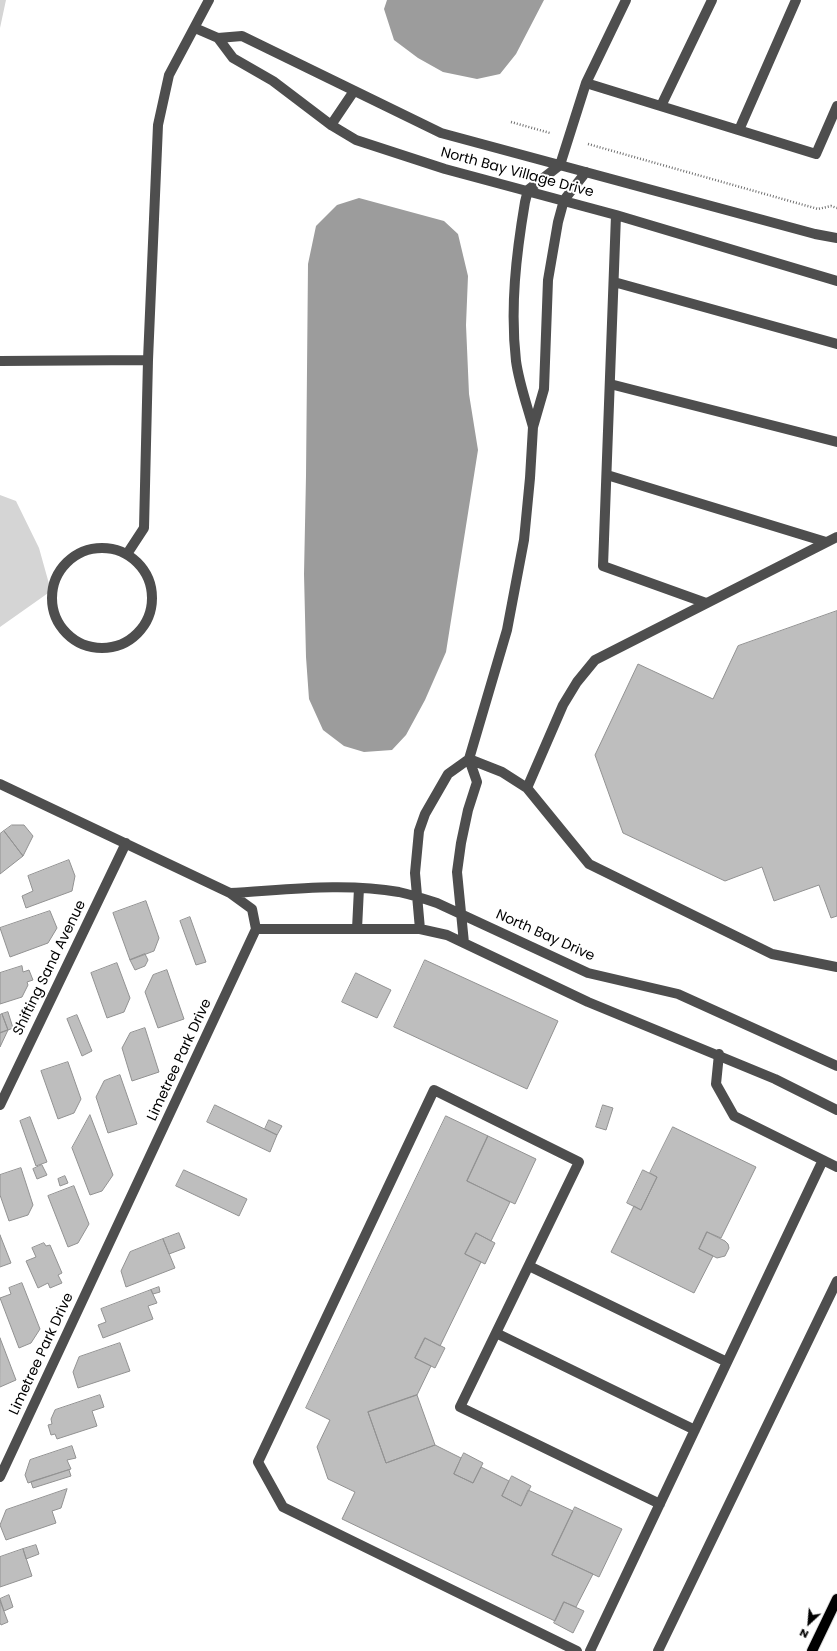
<!DOCTYPE html>
<style>
body{margin:0}
#map{position:relative;width:837px;height:1651px;overflow:hidden;background:#fff;font-family:Poppins,sans-serif}
canvas{display:block}
.north{position:absolute;left:789px;top:1603px;width:40px;height:40px;-webkit-text-stroke:3px #fff;paint-order:stroke;rotate:206deg;font-size:11px;font-weight:700;line-height:16px;text-align:center;color:#000}
.north::after{content:'';display:block;margin:auto;width:14px;height:18px;background:#000;clip-path:polygon(50% 0,100% 100%,50% 72%,0 100%)}
</style>
<div id="map">
<canvas width="837" height="1651"></canvas>
<div class="north">N</div>
</div>
<script>
const ctx = document.querySelector('canvas').getContext('2d');
ctx.lineJoin = 'round';
function fillPath(path, color) {
  ctx.fillStyle = color;
  ctx.fill(path, 'evenodd');
}
function stroke(path, color, width, dash) {
  ctx.strokeStyle = color;
  ctx.lineWidth = width;
  ctx.lineCap = dash ? 'butt' : 'round';
  ctx.setLineDash(dash || []);
  ctx.stroke(path);
}
function label(font, color, halo, rows, align = 'center') {
  ctx.font = font + ' Poppins,sans-serif';
  ctx.lineWidth = 4;
  ctx.setLineDash([]);
  ctx.textBaseline = 'middle';
  ctx.strokeStyle = halo;
  ctx.fillStyle = color;
  for (const [text, x, y, turn = 0] of rows) {
    ctx.save();
    ctx.translate(x, y);
    ctx.rotate((+turn || 0) * Math.PI / 180);
    ctx.textAlign = isNaN(turn) ? turn : align;
    if (halo) ctx.strokeText(text, 0, 0);
    ctx.fillText(text, 0, 0);
    ctx.restore();
  }
}
const green = new Path2D(`
 M0 0H6L0 28Z
 M0 495 16 501 39 548 51 591 0 627Z`);
const water = new Path2D(`
 M387 0H544L516 54 500 74 477 79 443 72 418 58 394 40 384 9Z
 M359 198 444 221 458 234 468 276 466 325 469 394 478 450 446 652 425 700 406 735 392 750 364 752 344 746 323 730 309 699 306 657 304 574 306 476 308 264 316 226 337 205Z`);
const building = new Path2D(`
 M837 611V916L831 918 819 885 774 901 762 867 725 881 623 833 595 755 638 664 713 699 738 646Z
 M12 825H24L33 836 23 856 4 831Z
 M4 831 23 856 0 874V834Z
 M69 860 75 876 72 891 26 908 22 896 33 891 28 876Z
 M146 901 159 938 154 951 130 960 113 913Z
 M50 911 57 928 48 943 10 957 0 928Z
 M190 917 206 962 196 965 180 921Z
 M145 954 148 960 145 966 135 970 130 960Z
 M425 960 558 1021 527 1089 394 1027Z
 M117 963 130 998 124 1012 107 1018 91 973Z
 M22 966 23 972 29 970 33 980 27 982 28 985 22 997 0 1004V973Z
 M167 970 184 1019 158 1028 145 992 153 975Z
 M356 973 391 990 377 1018 342 1002Z
 M8 1012 13 1028 8 1030 2 1014Z
 M2 1014 8 1030 0 1033V1015Z
 M77 1015 92 1051 82 1056 67 1019Z
 M145 1028 159 1072 132 1081 122 1048 130 1033Z
 M8 1030 0 1047V1033Z
 M68 1062 81 1099 74 1113 58 1119 41 1071Z
 M120 1075 137 1124 108 1133 96 1097 104 1081Z
 M215 1105 277 1135 270 1152 207 1122Z
 M603 1105 613 1108 606 1130 596 1127Z
 M90 1115 113 1175 102 1191 90 1195 72 1148Z
 M446 1116 488 1136 467 1181 510 1202 491 1241 476 1233 465 1254 481 1262 440 1346 425 1338 415 1358 431 1366 417 1395 368 1412 386 1463 435 1445 461 1458 454 1474 473 1483 481 1467 509 1481 502 1496 521 1506 528 1490 573 1511 552 1555 593 1574 576 1607 564 1602 555 1621 342 1519 355 1492 328 1479 317 1447 330 1420 306 1408Z
 M30 1117 47 1162 36 1166 20 1121Z
 M269 1120 282 1126 277 1135 265 1129Z
 M673 1127 756 1167 721 1238 707 1232 699 1249 713 1256 694 1293 611 1252 634 1206 641 1210 657 1177 650 1173Z
 M488 1136 536 1159 515 1204 467 1181Z
 M42 1165 47 1175 37 1179 33 1169Z
 M21 1168 33 1205 28 1215 9 1221 0 1195V1175Z
 M184 1170 247 1199 239 1216 176 1186Z
 M643 1170 657 1177 641 1210 627 1203Z
 M65 1176 68 1183 60 1186 58 1179Z
 M74 1186 89 1224 78 1243 68 1247 48 1196Z
 M707 1232 725 1241 728 1244 729 1248 725 1256 717 1258 699 1249Z
 M179 1233 185 1248 169 1254 163 1239Z
 M476 1233 495 1243 485 1264 465 1254Z
 M0 1235 11 1263 0 1267Z
 M163 1239 175 1268 126 1287 121 1271 130 1252Z
 M44 1243 46 1246 50 1245 62 1273 58 1275 62 1283 50 1288 48 1283 38 1288 26 1261 36 1257 32 1248Z
 M22 1283 40 1329 31 1343 19 1348 0 1298 11 1294 9 1288Z
 M159 1287 160 1292 153 1294 151 1290Z
 M151 1290 157 1303 148 1306 153 1319 103 1338 98 1325 106 1322 101 1309Z
 M0 1338 16 1380 0 1387Z
 M425 1338 445 1348 435 1368 415 1358Z
 M120 1343 130 1371 78 1388 73 1372 79 1357Z
 M100 1395 104 1407 92 1411 97 1426 57 1439 55 1434 51 1435 48 1425 52 1424 51 1419 55 1410Z
 M417 1395 435 1445 386 1463 368 1412Z
 M72 1446 76 1458 67 1460 71 1469 28 1483 25 1475 30 1460Z
 M464 1453 483 1463 473 1483 454 1474Z
 M69 1470 71 1476 33 1488 31 1482Z
 M512 1476 531 1486 521 1506 502 1496Z
 M67 1489 61 1508 52 1511 56 1523 6 1540 0 1525 6 1510Z
 M575 1507 622 1529 599 1577 552 1555Z
 M36 1545 39 1554 26 1559 23 1549Z
 M23 1549 32 1576 0 1587V1557Z
 M9 1595 13 1607 4 1611 0 1599Z
 M0 1601 8 1622 1 1625 0 1623Z
 M564 1602 584 1611 573 1633 554 1623Z`);
const path = new Path2D(`
 M511 122 550 133
 M588 144 818 209 831 206 837 208`);
const minor = new Path2D(`
 M195 28 218 38 242 36 441 133 815 234 837 238
 M218 38 233 58 273 81 331 125 356 140 445 169 616 215 837 281
 M586 83 816 154 837 106
 M661 106 712 0
 M331 125 354 91
 M739 130 796 0
 M616 215 603 566 706 603
 M614 282 837 344
 M0 361 148 360
 M610 384 837 442
 M533 427C527 405 519 383 516 361 510 308 516 255 525 202L528 190 560 165 586 83 626 0
 M607 475 826 542
 M52 598a50 50 0 1 1 100 0a50 50 0 1 1-100 0Z
 M127 554 144 528 148 360 158 125 169 75 209 0
 M469 759 502 772 527 788 589 864 772 954 837 967
 M0 784 230 893 252 909 256 929 0 1477
 M527 788 563 705 577 682 595 660 837 537
 M230 893C285 890 344 882 399 892 412 895 425 899 437 903L588 973 678 994 837 1066
 M256 929H420L447 935 588 1002 775 1079 837 1110
 M357 929 359 888
 M420 929 415 873 419 831 425 814 448 774 469 759
 M464 943 457 872 461 843 468 810 477 782 469 759 507 630 524 540 530 478 533 427 544 389 548 280 558 222 564 200 586 172
 M719 1054 716 1084 734 1116 837 1167
 M0 1105 126 843
 M529 1266 727 1362
 M496 1333 695 1430
 M577 1651 283 1507 258 1462 434 1090 579 1162 460 1407 660 1504
 M590 1651 823 1160
 M658 1651 837 1281`);
const major = new Path2D(`
 M812 1651 837 1599`);
const streetNames = [
 ["North Bay Village Drive",517,173,15],
 ["North Bay Drive",545,936,24],
 ["Shifting Sand Avenue",50,968,-64],
 ["Limetree Park Drive",180,1060,-65],
 ["Limetree Park Drive",42,1354,-65]
];
fillPath(green, '#d5d5d5');
fillPath(water, '#9c9c9c');
fillPath(building, '#bebebe');
stroke(building, '#929292', 1);
stroke(major, '#dbdbdb', 12);
stroke(path, '#707070', 2.5, [1, 2]);
stroke(minor, '#4e4e4e', 10);
stroke(major, '#000', 10);
label('14px', '#000', '#fff', streetNames);
</script>
